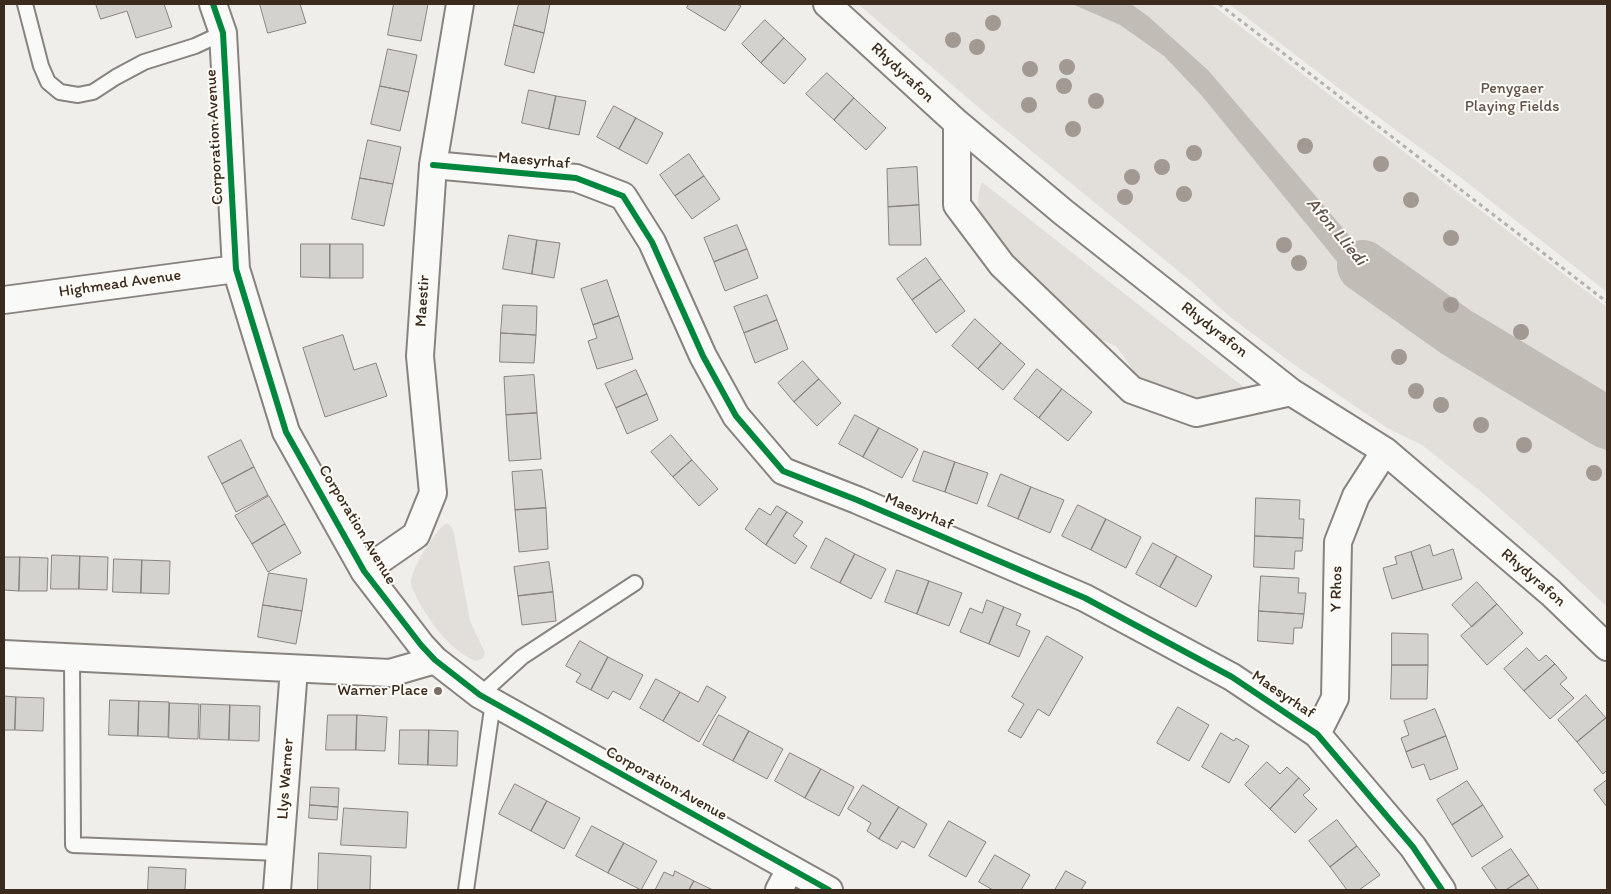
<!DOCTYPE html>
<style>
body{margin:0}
#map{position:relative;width:1611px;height:894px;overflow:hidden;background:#f0eeeb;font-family:Itim,sans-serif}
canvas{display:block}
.frame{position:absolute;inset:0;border:5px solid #3b2a1e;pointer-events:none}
</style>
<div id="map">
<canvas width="1611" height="894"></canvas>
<div class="frame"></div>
</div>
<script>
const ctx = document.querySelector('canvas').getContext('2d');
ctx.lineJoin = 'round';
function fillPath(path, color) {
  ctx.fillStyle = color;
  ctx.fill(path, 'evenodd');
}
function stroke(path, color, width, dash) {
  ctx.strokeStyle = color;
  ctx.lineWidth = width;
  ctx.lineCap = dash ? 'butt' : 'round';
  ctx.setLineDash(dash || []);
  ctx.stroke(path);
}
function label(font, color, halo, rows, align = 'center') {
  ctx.font = font + ' Itim,sans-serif';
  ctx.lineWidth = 4;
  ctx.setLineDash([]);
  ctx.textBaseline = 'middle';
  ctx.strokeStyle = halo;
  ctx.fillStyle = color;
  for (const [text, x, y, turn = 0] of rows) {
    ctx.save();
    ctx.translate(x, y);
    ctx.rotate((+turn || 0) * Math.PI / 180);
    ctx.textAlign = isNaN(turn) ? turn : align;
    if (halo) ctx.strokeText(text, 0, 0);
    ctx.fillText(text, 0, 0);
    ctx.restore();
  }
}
const green = new Path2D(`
 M858 4H1072L1120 25 1164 56 1202 96 1360 290 1399 322 1607 451V607L1549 552 1485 495 1422 445 1387 428 1289 361 1229 316 1193 283 985 113Z
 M1131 4H1211L1607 307V415L1430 316 1372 262 1208 70 1148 16Z
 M1229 4H1607V292L1460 177 1336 86Z
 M982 182 1250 392 1217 404 1184 397 1138 381 1131 367 1117 347 1089 334 1065 315 1057 300 1044 286 1026 281 983 228 978 204 979 191Z
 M445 524H448L452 528 454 534 470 621 485 653 483 658 476 661C451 652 426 618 415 594 414 591 411 587 411 583 410 570 435 532 445 524Z`);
const water = new Path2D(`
 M1072 4H1131L1148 16 1208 70 1372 262 1430 316 1607 415V451L1399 322 1360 290 1202 96 1164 56 1120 25Z`);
const river = new Path2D(`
 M1363 266 1456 332 1607 423`);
const building = new Path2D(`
 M96 4H164L172 27 136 38 127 11 101 19Z
 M260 4H300L306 23 268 33Z
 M394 4H428L421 41 388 35Z
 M519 4H550L544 33 514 25Z
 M689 4H737L741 6 725 31 687 8Z
 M765 20 784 38 761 63 742 44Z
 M514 25 544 33 534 73 505 65Z
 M784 38 806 59 784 84 761 63Z
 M388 49 417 55 409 92 380 86Z
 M827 73 854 98 834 120 806 94Z
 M380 86 409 92 400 131 371 124Z
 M529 90 556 96 549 129 522 123Z
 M556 96 586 101 579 135 549 129Z
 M854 98 886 128 866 150 834 120Z
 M614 106 636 118 619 149 597 137Z
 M636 118 663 133 647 164 619 149Z
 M368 140 401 147 393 184 360 178Z
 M689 154 704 176 675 196 660 175Z
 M917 167 919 205 888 207 887 169Z
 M704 176 720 199 692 219 675 196Z
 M360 178 393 184 384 226 352 219Z
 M919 205 921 245H889L888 207Z
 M737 225 747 249 714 262 704 238Z
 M509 235 537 240 532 274 503 269Z
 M537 240 560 243 554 278 532 274Z
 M301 244H330V278L301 277Z
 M330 244H363V278H330Z
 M747 249 758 278 725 291 714 262Z
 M926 258 941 279 912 300 897 279Z
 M941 279 965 311 936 333 912 300Z
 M607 280 619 316 593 325 581 289Z
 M767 295 777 320 744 333 734 307Z
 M503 305 537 306 536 335 501 333Z
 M619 316 633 359 597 369 588 341 597 338 593 325Z
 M975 319 1001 343 978 369 952 346Z
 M777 320 788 349 755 363 744 333Z
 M501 333 536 335 534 363 500 362Z
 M343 335 354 370 376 363 387 396 325 417 303 348Z
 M1001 343 1025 364 1003 390 978 369Z
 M803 361 819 379 794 402 778 383Z
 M1037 369 1062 389 1039 418 1014 399Z
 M636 370 647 394 616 408 605 384Z
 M534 375 537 413 506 415 504 377Z
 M819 379 841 403 817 426 794 402Z
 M1062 389 1092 412 1068 441 1039 418Z
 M647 394 658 420 627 434 616 408Z
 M537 413 541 459 509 461 506 415Z
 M855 415 879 428 863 457 839 444Z
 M879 428 918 449 902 478 863 457Z
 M671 435 692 460 673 477 651 452Z
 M241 440 254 467 222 484 208 457Z
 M924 451 955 462 945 492 913 481Z
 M692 460 718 489 699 506 673 477Z
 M955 462 988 473 977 504 945 492Z
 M254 467 268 495 236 512 222 484Z
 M542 470 546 508 515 510 512 472Z
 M1001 474 1031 487 1018 519 988 506Z
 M1031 487 1064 500 1050 533 1018 519Z
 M269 496 285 524 252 544 235 516Z
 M1256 498 1300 500 1299 519H1304L1303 538 1255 536Z
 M1078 505 1106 519 1091 550 1062 536Z
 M777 506 787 512 766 545 745 529 759 508 770 515Z
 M546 508 548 549 519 552 515 510Z
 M787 512 803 522 793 536 807 546 795 564 766 545Z
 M1106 519 1141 537 1126 568 1091 550Z
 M285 524 301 553 268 572 252 544Z
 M1255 536 1303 538 1302 551H1295L1294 569 1254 567Z
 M826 538 855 554 840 583 811 568Z
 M1153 543 1177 556 1160 587 1136 574Z
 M1430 545 1433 556 1453 549 1462 579 1423 590 1411 552Z
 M1411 552 1423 590 1392 599 1383 568 1397 564 1395 557Z
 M855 554 886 569 871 599 840 583Z
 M52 555 80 556 79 589H51Z
 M80 556 108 557 107 590 79 589Z
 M1177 556 1212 576 1196 607 1160 587Z
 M4 557H20L19 591 4 590Z
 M20 557 48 558 47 591H19Z
 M114 559 142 560 141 593 113 592Z
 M142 560 170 561 169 594 141 593Z
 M549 562 553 592 518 596 514 567Z
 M897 570 929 581 917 614 885 602Z
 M269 573 307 579 302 611 263 605Z
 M1261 576 1299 578 1298 593H1306L1304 614 1259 611Z
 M929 581 962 593 949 626 917 614Z
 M1477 582 1497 604 1472 627 1452 605Z
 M553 592 556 621 522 625 518 596Z
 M987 600 1004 607 989 644 960 632 970 608 982 613Z
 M1497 604 1523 633 1487 665 1461 636Z
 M263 605 302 611 296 644 258 637Z
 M1004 607 1021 614 1016 625 1030 631 1019 657 989 644Z
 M1259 611 1304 614 1302 628H1294L1293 644 1258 641Z
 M1392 633 1428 634V665H1392Z
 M1047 636 1083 657 1049 716 1038 709 1021 738 1008 731 1024 704 1012 697Z
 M580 641 608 657 591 690 576 682 581 674 566 666Z
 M1527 648 1539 661 1546 655 1555 664 1524 691 1504 669Z
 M608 657 643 675 630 700 613 691 608 699 591 690Z
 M1555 664 1567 678 1560 684 1574 698 1550 719 1524 691Z
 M1392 665H1428L1427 699H1391Z
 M656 679 680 692 663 721 640 708Z
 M707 686 726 697 699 742 663 721 680 692 698 702Z
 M1586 695 1606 718 1577 742 1558 720Z
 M4 696 16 697 15 730H4Z
 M16 697 44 698 43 731 15 730Z
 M110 700 139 701 138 736 109 735Z
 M139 701 169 702 168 737 138 736Z
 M170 703 199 704 198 739 169 738Z
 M201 704 230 705 229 740 200 739Z
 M230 705 260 706 259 741 229 740Z
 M1178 707 1209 725 1189 761 1157 743Z
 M1435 709 1446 736 1406 752 1401 738 1409 735 1404 721Z
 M328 715H357L356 750H326Z
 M357 715 387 717 385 751 356 750Z
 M719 715 749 731 733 761 703 745Z
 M1606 718 1607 720V770L1603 774 1577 742Z
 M400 730H429L428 765 399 764Z
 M429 730 458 731 457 766 428 765Z
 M749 731 783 749 767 779 733 761Z
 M1221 733 1234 741 1236 738 1249 746 1229 783 1202 767Z
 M1446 736 1458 769 1430 780 1424 764 1412 768 1406 752Z
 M790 753 821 769 805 798 775 781Z
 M1267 762 1280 774 1287 767 1299 778 1270 809 1245 785Z
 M821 769 854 787 839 816 805 798Z
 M1299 778 1310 789 1303 795 1317 809 1295 833 1270 809Z
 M1607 780V807L1594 790Z
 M1467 781 1483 805 1452 825 1437 800Z
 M515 784 547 801 531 831 499 814Z
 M863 785 899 807 879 839 867 831 871 823 848 809Z
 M311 787 339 788 338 807 310 805Z
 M547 801 580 818 564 849 531 831Z
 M310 805 338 807 337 820 309 818Z
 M1483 805 1503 837 1472 857 1452 825Z
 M899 807 927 824 914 848 902 841 897 849 879 839Z
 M344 808 408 812 406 848 341 845Z
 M1337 820 1357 846 1330 867 1309 841Z
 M949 821 986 842 966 877 929 856Z
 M592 826 624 843 608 873 576 856Z
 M624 843 657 861 641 890 608 873Z
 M1357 846 1380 875 1359 890H1347L1330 867Z
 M1511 849 1529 875 1506 890H1497L1482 868Z
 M319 853 371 856 370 890H318Z
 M995 855 1030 875 1021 890H993L979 882Z
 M149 867 186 869 185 890H148Z
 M675 871 694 881 689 890H655L664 872 673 876Z
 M1066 871 1086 882 1081 890H1055Z
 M1529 875 1539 890H1506Z
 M694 881 713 890H689Z`);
const path = new Path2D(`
 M1219 4 1607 302`);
const lane = new Path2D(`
 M25 4 41 66 48 82 60 92 78 95 93 92 116 77 144 62 195 46 223 33
 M72 657 73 845 280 853
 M480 695 522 657 635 583
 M466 890 493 702`);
const street = new Path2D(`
 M213 4 223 33 236 269 286 432 364 571 421 645 435 660 480 695 829 890
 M827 4 957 123 1063 212 1291 392 1385 451 1551 593 1607 647
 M957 123V205L1002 265 1132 390 1196 413 1291 392
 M433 165 576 178 623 196 652 242 703 356 736 416 783 471 857 500 1085 598 1232 677 1317 734 1413 847 1442 890
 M4 300 236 269
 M364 571 416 535 433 493 420 356 433 165 460 4
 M4 654 390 673 435 660
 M1317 734 1335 698 1338 542 1356 496 1385 451
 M277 890 294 669
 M779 890 790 869`);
const cycleway = new Path2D(`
 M213 4 223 33 236 269 286 432 364 571 421 645 435 660 480 695 829 890
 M433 165 576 178 623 196 652 242 703 356 736 416 783 471 857 500 1085 598 1232 677 1317 734 1413 847 1442 890`);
const trees = [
 [993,23],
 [953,40],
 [977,47],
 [1067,67],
 [1030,69],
 [1064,86],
 [1096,101],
 [1029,105],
 [1073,129],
 [1305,146],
 [1194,153],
 [1381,164],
 [1162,167],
 [1132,177],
 [1184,194],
 [1125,197],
 [1411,200],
 [1451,238],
 [1284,245],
 [1299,263],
 [1451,305],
 [1521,332],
 [1399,357],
 [1416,391],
 [1441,405],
 [1481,425],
 [1524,445],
 [1594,473]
];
const markers = [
 [438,691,5,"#7a6f66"]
];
const streetNames = [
 ["Rhydyrafon",902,73,43],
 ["Corporation Avenue",215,137,-93],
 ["Maesyrhaf",534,161,5],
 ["Highmead Avenue",120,284,-8],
 ["Maestir",423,301,-86],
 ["Rhydyrafon",1214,330,38],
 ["Maesyrhaf",919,512,23],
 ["Corporation Avenue",357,525,59],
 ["Rhydyrafon",1533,578,41],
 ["Y Rhos",1337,589,-89],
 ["Maesyrhaf",1283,695,34],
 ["Llys Warner",286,779,-86],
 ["Corporation Avenue",666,784,29]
];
const parkNames = [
 ["Penygaer",1512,89],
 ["Playing Fields",1512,107]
];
const poiNames = [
 ["Warner Place",428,691]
];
const waterNames = [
 ["Afon Lliedi",1336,232,50]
];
fillPath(green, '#e2dfda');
fillPath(water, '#c2bcb6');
stroke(river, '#c2bcb6', 52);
fillPath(building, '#d4d2cf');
stroke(building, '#88837f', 1);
stroke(lane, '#88837f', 18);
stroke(street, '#88837f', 30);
stroke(path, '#b4b2b0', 3, [4, 4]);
stroke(lane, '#f9f9f7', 14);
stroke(street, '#f9f9f7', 26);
stroke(cycleway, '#00873e', 6);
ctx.fillStyle = '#a29992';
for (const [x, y] of trees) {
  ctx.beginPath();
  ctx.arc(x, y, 8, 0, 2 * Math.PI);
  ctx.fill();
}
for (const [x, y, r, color] of markers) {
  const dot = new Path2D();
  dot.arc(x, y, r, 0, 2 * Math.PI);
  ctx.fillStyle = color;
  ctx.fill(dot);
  stroke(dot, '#fdfcf7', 2);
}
label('16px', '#3b2a1e', '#fdfcf7', streetNames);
label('16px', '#62544a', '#fdfcf7', parkNames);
label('16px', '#3b2a1e', '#fdfcf7', poiNames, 'right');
label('italic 18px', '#63554b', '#fdfcf7', waterNames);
</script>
